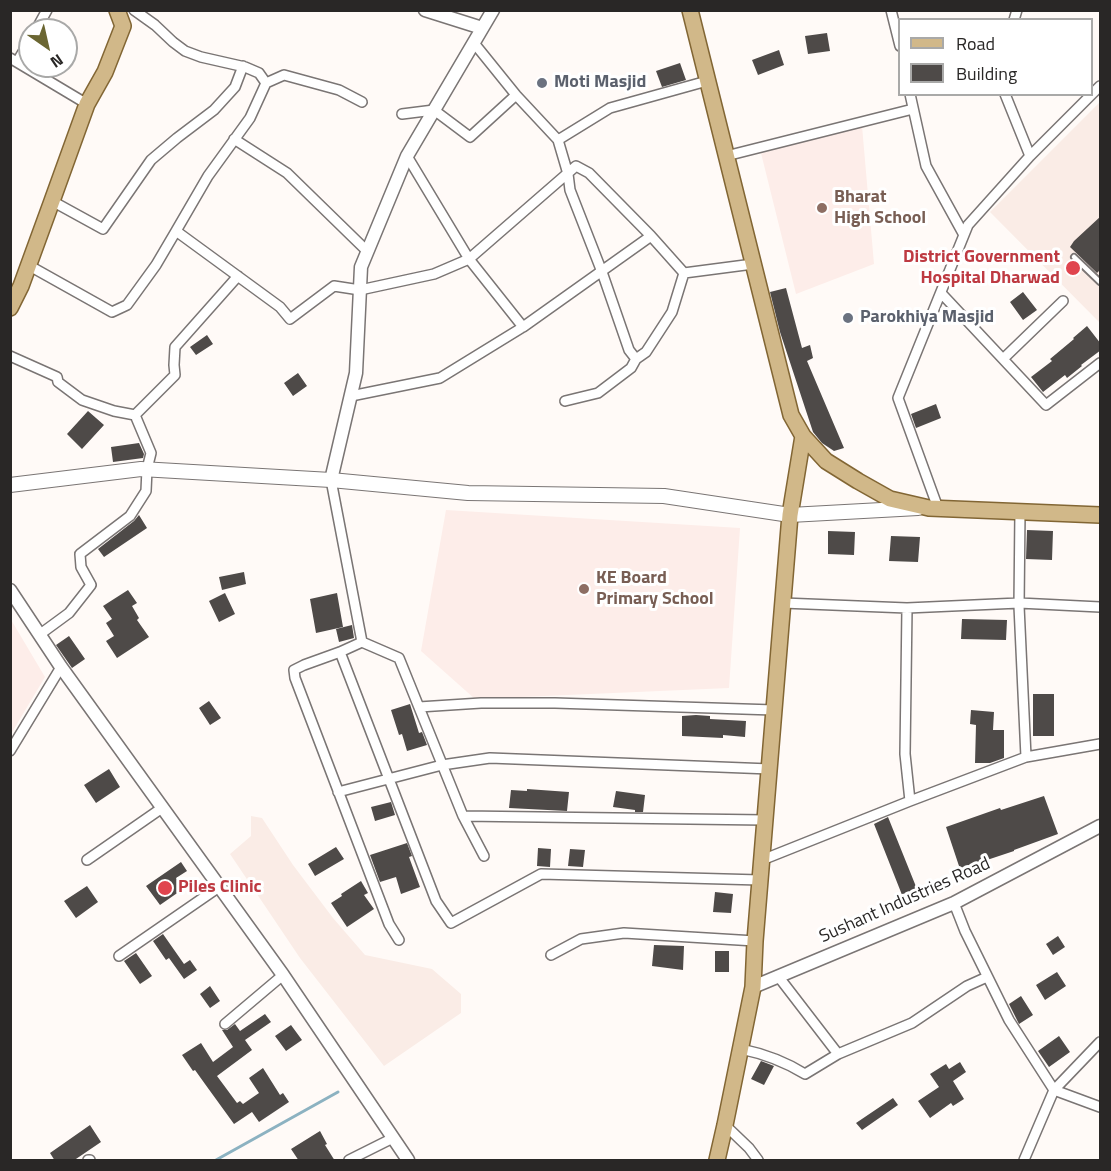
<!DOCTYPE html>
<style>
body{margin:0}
#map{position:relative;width:1111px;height:1171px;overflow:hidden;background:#fffaf7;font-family:"Titillium Web",sans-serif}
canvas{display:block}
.frame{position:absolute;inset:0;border:12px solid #292726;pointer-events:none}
.legend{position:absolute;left:898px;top:18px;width:195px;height:78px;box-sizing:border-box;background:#fff;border:2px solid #a9a9a8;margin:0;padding:8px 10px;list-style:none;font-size:18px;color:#292726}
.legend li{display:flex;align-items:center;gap:12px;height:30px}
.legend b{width:30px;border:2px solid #a9a9a8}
.north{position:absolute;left:18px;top:18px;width:60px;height:60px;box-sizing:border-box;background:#fff;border:2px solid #a9a9a8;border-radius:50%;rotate:146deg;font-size:16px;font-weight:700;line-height:24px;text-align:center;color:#292726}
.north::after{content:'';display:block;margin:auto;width:21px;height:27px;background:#6b6632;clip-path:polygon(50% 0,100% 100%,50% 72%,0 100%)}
</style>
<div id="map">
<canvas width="1111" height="1171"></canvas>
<div class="frame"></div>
<ul class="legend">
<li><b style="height:8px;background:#d1b889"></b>Road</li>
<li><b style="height:16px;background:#4e4a48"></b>Building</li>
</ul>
<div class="north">N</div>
</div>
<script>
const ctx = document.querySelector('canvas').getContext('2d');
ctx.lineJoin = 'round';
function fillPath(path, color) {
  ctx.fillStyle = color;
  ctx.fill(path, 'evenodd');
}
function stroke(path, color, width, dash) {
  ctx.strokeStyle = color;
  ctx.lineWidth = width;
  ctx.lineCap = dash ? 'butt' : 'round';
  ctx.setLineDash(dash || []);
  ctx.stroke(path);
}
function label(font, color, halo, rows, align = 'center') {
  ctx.font = font + ' "Titillium Web",sans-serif';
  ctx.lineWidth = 6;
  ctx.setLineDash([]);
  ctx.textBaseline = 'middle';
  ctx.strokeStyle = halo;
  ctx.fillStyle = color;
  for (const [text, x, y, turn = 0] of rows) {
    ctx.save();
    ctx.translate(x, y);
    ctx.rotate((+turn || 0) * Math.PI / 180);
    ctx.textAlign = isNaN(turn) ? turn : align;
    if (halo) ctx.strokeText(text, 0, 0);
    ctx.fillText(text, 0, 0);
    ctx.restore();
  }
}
const built = new Path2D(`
 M1100 102V323L990 212Z
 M251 816 262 818 293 865 333 918 365 955 432 969 461 994V1013L384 1066 300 958 230 854 251 836Z`);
const education = new Path2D(`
 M862 126 874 264 796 294 761 153Z
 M446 510 740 528 729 688 475 699 421 651Z
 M10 618 45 677 11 734H10Z`);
const stream = new Path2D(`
 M216 1160 338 1092`);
const building = new Path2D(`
 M827 33 830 51 808 54 805 36Z
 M779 50 784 65 758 75 752 60Z
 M680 63 686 80 662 87 656 71Z
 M1101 216V269L1097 273 1070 247 1074 241Z
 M786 288 802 348 810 345 813 358 807 361 844 448 834 451 822 443 813 432 780 332 770 292Z
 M1023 292 1037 310 1023 320 1010 302Z
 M1087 326 1101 344V350L1081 365 1082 366 1067 378 1065 375 1043 392 1031 377 1052 361 1050 359 1074 339 1073 338Z
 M207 335 213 344 196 355 190 347Z
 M298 373 307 386 293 396 284 383Z
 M936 404 941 418 916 428 911 414Z
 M88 411 104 425 82 449 67 434Z
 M139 443 144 454 143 458 113 462 111 447Z
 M139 515 147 528 104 557 98 549 134 521Z
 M1027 530 1053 531 1052 560 1026 559Z
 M828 531 855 532 854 555 828 554Z
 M891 536 920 537 918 562 889 561Z
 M244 572 246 584 222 590 219 577Z
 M128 590 137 603 132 606 139 618 137 620 149 637 117 658 106 641 114 636 106 623 112 619 103 606Z
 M225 593 235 614 219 622 209 601Z
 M337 593 343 627 316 633 310 599Z
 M962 619 1007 620 1006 640 961 639Z
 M352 625 354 638 339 642 336 629Z
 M69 636 85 659 72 668 56 645Z
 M1033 694H1054V736H1033Z
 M209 701 221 718 210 725 199 708Z
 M410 704 419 733 422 732 427 745 407 751 402 734 399 735 391 710Z
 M971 710 994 712 993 730H1004V758L990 763H975L976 725 970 724Z
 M696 715 710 716V719L746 721 745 737 723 735V738L682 736V716Z
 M109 769 120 787 96 803 84 785Z
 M527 789 569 792 567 811 509 808 511 790 527 791Z
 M616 791 645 795 643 812H635V810L613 807Z
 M1044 796 1058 834 1014 850V851L960 869 946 827 1000 808 1001 810Z
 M391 802 395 815 375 821 371 807Z
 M888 817 921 899 906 905 874 824Z
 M407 843 412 856 409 857 420 887 401 894 396 877 380 882 370 855Z
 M336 847 344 859 315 876 308 864Z
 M538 848 551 849 550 867 537 866Z
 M570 849 585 850 583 867 568 866Z
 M181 862 187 871 176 878 183 889 160 905 146 886Z
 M361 881 368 893 364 895 374 909 347 927 331 903 342 896 341 894Z
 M87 886 98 902 76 918 64 901Z
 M715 892 733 894 731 913 713 912Z
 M163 934 184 964 190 960 197 970 184 979 169 958 166 960 153 941Z
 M1058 936 1065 947 1053 955 1046 944Z
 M654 945 684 946 683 970 652 966Z
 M715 951H729V972H715Z
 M136 953 152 976 140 984 124 961Z
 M1057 972 1066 986 1045 1000 1036 985Z
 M210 986 220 1001 210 1008 200 994Z
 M1021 996 1033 1015 1019 1024 1009 1004Z
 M265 1014 271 1022 245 1040 252 1050 217 1076 237 1103 240 1101 243 1104 259 1093 249 1078 263 1068 280 1095 283 1093 289 1102 259 1122 252 1112 234 1124 205 1084 195 1070 193 1071 182 1055 201 1043 213 1062 233 1047 222 1030H227L235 1024 240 1031Z
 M291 1025 302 1040 286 1051 275 1036Z
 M1059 1036 1070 1052 1049 1067 1038 1051Z
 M761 1061 774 1066 764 1085 751 1079Z
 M960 1062 966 1072 953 1081 964 1099 953 1106 951 1103 930 1118 918 1101 939 1087 930 1074 946 1064 949 1069Z
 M893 1098 898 1105 862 1130 856 1123Z
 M90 1125 101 1142 73 1161H55L50 1153Z
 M320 1131 327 1144 325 1145 335 1161H299L291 1149Z`);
const service = new Path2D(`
 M1074 257 1100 282`);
const minor = new Path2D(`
 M134 10 155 25 173 42 185 51 201 57 245 67 259 73 266 83 250 118 208 176 176 231 280 307 290 319 334 286 360 290 434 274 469 259 576 166 589 173 651 236 684 273
 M891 10 900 46
 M1014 20 1017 10
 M36 30 47 10
 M474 43 516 95 558 140 568 174 570 190 602 272 629 350 636 359
 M10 58 87 104
 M17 62 30 40
 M266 83 284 75 339 90 362 102
 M910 94 926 166 964 235
 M1005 94 1030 156
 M402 114 434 110 470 137 516 95
 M234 139 287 173 367 251
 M558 140 610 108 707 81
 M407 156 469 259 523 327 651 236
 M726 156 913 109
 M52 201 103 229 151 160 177 138 214 110 235 87 243 66
 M28 265 112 312 127 305 156 265 176 231
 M684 273 753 264
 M941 293 1046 405 1100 363
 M10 356 57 377 58 382 82 400 114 411 135 415 151 453 147 469 146 491 130 516 80 554 81 567 91 585 69 613 39 635
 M1003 359 1063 301
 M351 396 440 378 523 327
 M565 401 598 393 631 368 636 359 646 352 672 312 684 273
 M135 415 175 375 174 365 175 347 238 276
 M331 480 362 642
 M938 508 898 398 968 225 1030 156 1100 86
 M783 603 907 608 1019 603 1100 607
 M907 608 905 754 910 801
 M340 652 436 901 451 923 541 874 760 880
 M419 707 481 703H555L774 710
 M10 751 61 667
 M1026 757 1100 744
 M338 792 442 765 490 758 770 769
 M463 816 765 820
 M87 860 162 808
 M762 860 910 801 1026 757 1019 606 1020 511
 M954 903 965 931 1009 1020 1054 1090 1100 1107
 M399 940 389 924 295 678 294 670 304 665 340 652 362 642 399 658 463 816 484 856
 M551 955 581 939 624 933 755 941
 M119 956 219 887
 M778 976 838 1054
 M225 1024 283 975
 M741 1049C765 1054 784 1061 805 1074L838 1054 912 1023 967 986 987 977
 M725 1125 749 1148 758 1160
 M88 1160H90
 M349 1160 393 1138
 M1024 1160 1054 1090 1100 1042`);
const tertiary = new Path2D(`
 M425 10 482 28
 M331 480 356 373 361 267 407 156 493 10
 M10 590 61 667 283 975 408 1160
 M753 987 954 903 1100 826`);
const secondary = new Path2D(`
 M10 485 141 469 331 480 468 493 664 496 790 515 918 508`);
const primary = new Path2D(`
 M690 10 791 415 803 436 826 461 858 481 890 499 929 508 1100 515
 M10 308 21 286 52 201 87 104 105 72 123 26 117 10
 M717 1160 725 1125 753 987 755 941 790 515 803 436`);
const markers = [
 [542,83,6,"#6b7280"],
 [822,208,6,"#8d6e63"],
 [1073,268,8,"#e0444e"],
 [848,318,6,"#6b7280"],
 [584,589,6,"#8d6e63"],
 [165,888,8,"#e0444e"]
];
const worshipNames = [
 ["Moti Masjid",554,83],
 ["Parokhiya Masjid",860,318]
];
const educationNames = [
 ["Bharat",834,198],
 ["High School",834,219],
 ["KE Board",596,579],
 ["Primary School",596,600]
];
const healthNames = [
 ["District Government",1060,258],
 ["Hospital Dharwad",1060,279],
 ["Piles Clinic",178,888,"left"]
];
const streetNames = [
 ["Sushant Industries Road",905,901,-24]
];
fillPath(built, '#faece6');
fillPath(education, '#fdede9');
stroke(stream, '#8cb2c1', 3);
fillPath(building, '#4e4a48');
stroke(service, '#7a7574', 8);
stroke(minor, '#7a7574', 12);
stroke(tertiary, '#7a7574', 15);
stroke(secondary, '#7a7574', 16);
stroke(primary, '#826634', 18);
stroke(service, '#fff', 4.5);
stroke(minor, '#fff', 9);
stroke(tertiary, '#fff', 12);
stroke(secondary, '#fff', 14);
stroke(primary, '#d1b889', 15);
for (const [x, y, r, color] of markers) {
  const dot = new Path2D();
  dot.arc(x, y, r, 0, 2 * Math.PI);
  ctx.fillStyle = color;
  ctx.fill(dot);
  stroke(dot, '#fff', 2);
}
label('bold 18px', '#5b616d', '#fff', worshipNames, 'left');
label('bold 18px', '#785e54', '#fff', educationNames, 'left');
label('bold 18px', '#be3a42', '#fff', healthNames, 'right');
label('18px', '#292726', '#fff', streetNames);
</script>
